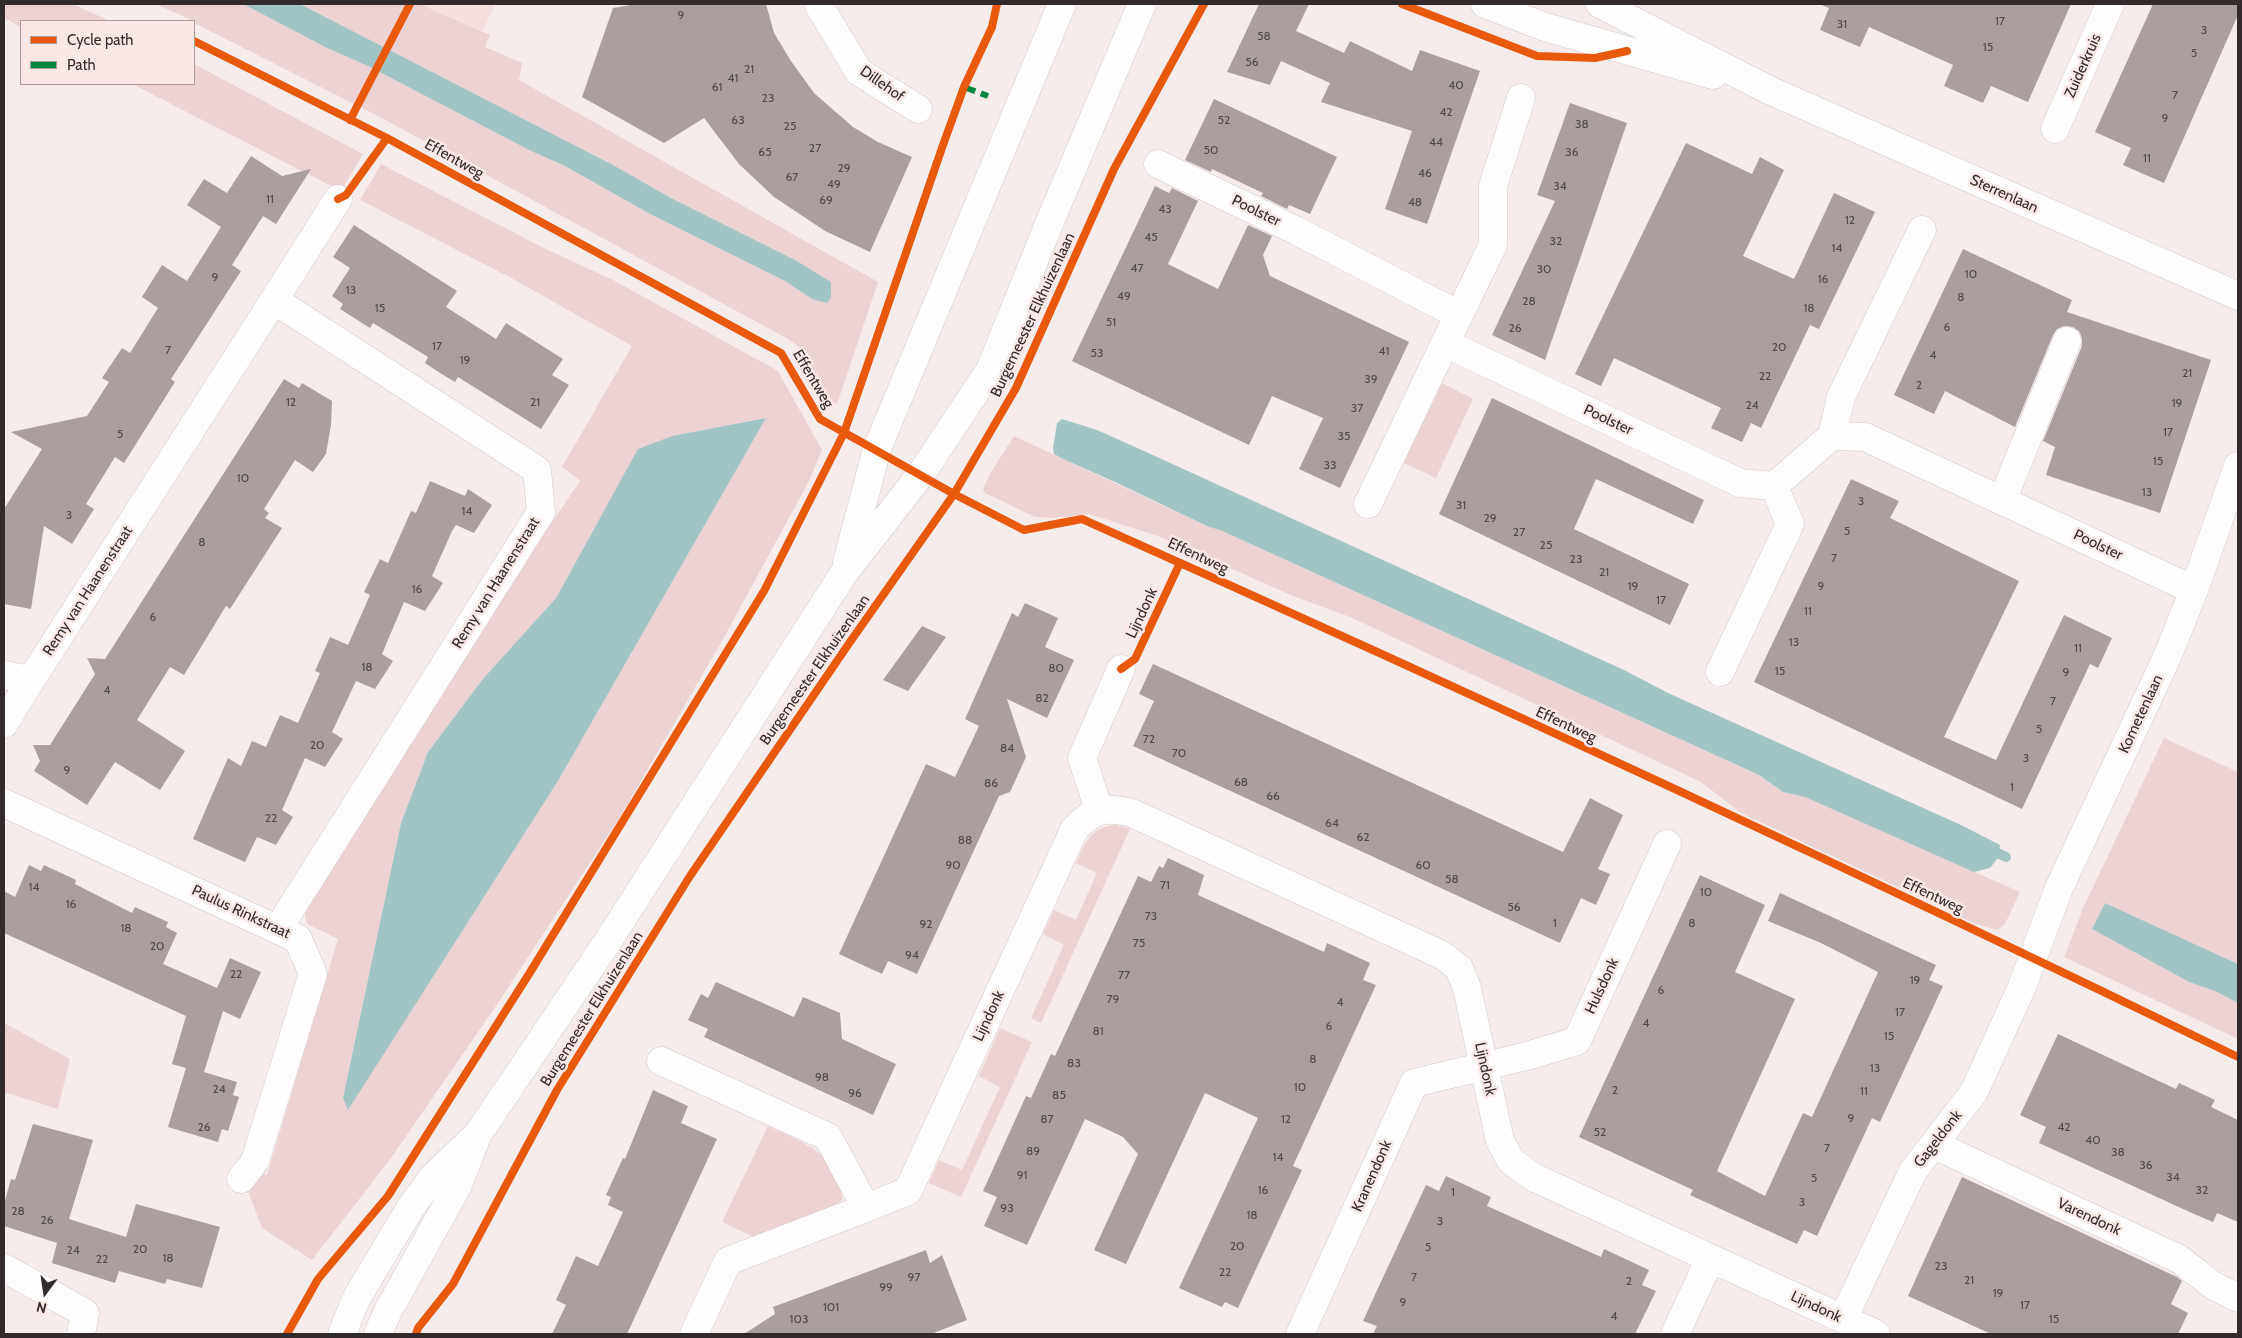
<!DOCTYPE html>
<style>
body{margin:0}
#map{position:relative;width:2242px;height:1338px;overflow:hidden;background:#f7ecec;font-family:Cabin,sans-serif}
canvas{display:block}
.frame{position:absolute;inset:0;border:5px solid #332b2b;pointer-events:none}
.legend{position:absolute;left:20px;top:20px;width:175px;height:65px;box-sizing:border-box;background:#fce7e7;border:1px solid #ac9c9c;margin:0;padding:6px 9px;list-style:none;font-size:15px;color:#332b2b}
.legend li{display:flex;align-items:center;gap:10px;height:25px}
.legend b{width:25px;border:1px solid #ac9c9c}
.north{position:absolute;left:20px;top:1268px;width:50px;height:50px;-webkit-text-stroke:4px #fce7e7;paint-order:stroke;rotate:194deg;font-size:14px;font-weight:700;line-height:20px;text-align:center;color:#332b2b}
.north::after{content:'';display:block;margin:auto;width:18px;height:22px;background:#332b2b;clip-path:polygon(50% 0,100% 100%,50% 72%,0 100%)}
</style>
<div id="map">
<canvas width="2242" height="1338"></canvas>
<div class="frame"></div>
<ul class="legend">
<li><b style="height:6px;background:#e8590c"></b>Cycle path</li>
<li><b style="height:6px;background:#00873e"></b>Path</li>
</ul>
<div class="north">N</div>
</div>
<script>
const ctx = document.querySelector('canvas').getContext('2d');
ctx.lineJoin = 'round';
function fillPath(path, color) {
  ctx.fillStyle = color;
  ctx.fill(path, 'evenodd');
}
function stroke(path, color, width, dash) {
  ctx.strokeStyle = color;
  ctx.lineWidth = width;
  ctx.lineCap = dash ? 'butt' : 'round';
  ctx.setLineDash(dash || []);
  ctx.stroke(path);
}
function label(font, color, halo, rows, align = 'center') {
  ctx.font = font + ' Cabin,sans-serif';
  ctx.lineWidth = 5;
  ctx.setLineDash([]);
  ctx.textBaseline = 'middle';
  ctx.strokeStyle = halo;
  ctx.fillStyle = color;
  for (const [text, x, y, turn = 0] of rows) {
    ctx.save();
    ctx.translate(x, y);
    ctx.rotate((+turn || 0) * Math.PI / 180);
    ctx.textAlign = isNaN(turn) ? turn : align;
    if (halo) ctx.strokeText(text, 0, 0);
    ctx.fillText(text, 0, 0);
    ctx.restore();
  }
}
const built = new Path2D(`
 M420 4H495L483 31Z`);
const green = new Path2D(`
 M4 4H73L110 21H21V27L4 18Z
 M155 4H243L327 48 370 67 531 151 563 165 652 215 785 281 812 299 831 282 797 261 671 198 613 165 300 4H420L490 35 485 47 522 63 519 80 878 282 837 404 823 398 802 349 788 339 380 117 194 23V21Z
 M194 64 363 154 341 191 132 84H194Z
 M381 164 546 249 615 281 778 371 822 450 809 481 722 641 620 817 498 1003 391 1158 312 1260 262 1228 246 1186 253 1171 267 1175 338 939 307 924 304 912 462 655 580 481 562 467 632 346 515 280 360 200ZM766 418 558 781 348 1109 343 1098 401 823 428 752 482 680 556 598 596 525 672 436Z
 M1442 383 1473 399 1436 478 1404 463Z
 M1014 436 1209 527 1220 530 1691 744 1759 775 1783 792 1805 797 2020 892 2005 924 1997 930 1976 924 1741 813 1701 782 1350 617 1293 596 1158 536 1089 514 1052 518 1035 517 985 493 983 489 991 472Z
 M2164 738 2238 772V964L2105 903 2092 929 2189 982 2215 991 2238 1003V1039L2064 957 2084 906Z
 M1117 825 1130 829 1041 1023 1031 1018 1064 945 1043 934 1054 910 1076 920 1097 873 1076 863C1085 843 1092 825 1117 825Z
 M4 1023 70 1059 58 1109 4 1092Z
 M1000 1028 1032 1042 961 1197 929 1183 939 1160 962 1170 1000 1087 979 1076Z
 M768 1126C802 1143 842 1154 842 1200L836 1206 754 1237 722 1222Z`);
const water = new Path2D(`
 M243 4H300L613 165 671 198 797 261 831 282V297L827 303 812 299 785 281 652 215 563 165 531 151 370 67 327 48Z
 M766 418 558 781 348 1110 343 1098 401 823 428 752 482 680 556 598 638 449 672 436Z
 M1062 419 1097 430 1133 446 1624 670 1668 693 1961 825 2000 845 1998 858 1990 868 1974 872 1805 797 1783 792 1759 775 1691 744 1220 530 1209 527 1117 483 1061 458 1054 454 1053 448 1057 423Z
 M2105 903 2238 964V1003L2215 991 2189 982 2092 929Z`);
const stream = new Path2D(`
 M1987 848 2006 857`);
const building = new Path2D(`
 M637 4H766L774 33 791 61 814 93 853 127 878 142 912 157 870 252 825 231 774 197 739 164 704 118 664 143 582 97 613 8Z
 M1259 4H1309L1296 31 1344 53 1350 41 1412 71 1420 50 1480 71 1427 224 1385 209 1412 131 1321 102 1330 83 1281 61 1270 85 1227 72Z
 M1819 4H2071L2028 102 1991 86 1983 103 1944 86 1953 65 1869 27 1860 47 1820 30 1829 8Z
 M2153 4H2238V15L2164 183 2123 165 2131 148 2095 132Z
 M1214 99 1337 157 1310 214 1289 205 1287 209 1261 196 1263 193 1212 169 1211 172 1185 160Z
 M1570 103 1627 123 1545 360 1492 335 1555 201 1537 195Z
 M1686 143 1752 174 1760 157 1784 170 1743 256 1794 279 1834 193 1875 212 1819 329 1810 325 1761 428 1751 423 1742 442 1711 428 1721 408 1614 358 1601 386 1575 374Z
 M251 156 282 176 311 169 276 224 263 216 232 265 241 271 171 379 175 382 124 463 115 457 86 504 94 509 72 544 44 526 31 609 4 604V509L42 449 11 432 87 416 109 382 102 378 122 348 130 353 158 308 142 297 162 265 187 281 221 227 187 205 204 179 227 193Z
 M1155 186 1169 193 1172 188 1198 201 1168 264 1218 289 1248 225 1272 236 1263 255 1270 276 1409 342 1340 488 1299 469 1323 418 1272 396 1249 445 1072 361Z
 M354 225 457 291 446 307 496 339 506 323 563 359 552 375 569 385 541 429 458 377 455 382 440 373 425 363 428 357 373 323 370 328 340 309 343 304 332 296 350 268 333 257Z
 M1963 249 2072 300 2067 312 2211 360 2160 513 2046 475 2055 447 2043 441 2082 346V338L2079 331 2073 327 2064 326 2057 329 2053 335 2015 427 1945 391 1934 414 1894 395Z
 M284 379 299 388 302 383 332 401 331 425 326 454 313 472 295 460 264 509 269 513 265 518 282 528 230 609 226 606 184 675 170 667 137 720 185 751 160 790 115 762 87 805 34 771 40 761 33 745H50L95 674 87 658 105 659Z
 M1492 398 1704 500 1693 524 1596 479 1574 529 1689 584 1670 625 1439 514Z
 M1851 479 1899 501 1890 518 2019 581 1944 737 1996 760 2064 615 2112 638 2098 668 2090 664 2022 809 1754 682Z
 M430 481 465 496 468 489 492 505 474 533 456 525 452 531 432 576 443 583 425 611 404 602 382 654 393 661 375 689 356 681 332 732 343 739 325 767 305 758 282 810 293 817 276 845 257 837 245 862 193 839 228 758 241 766 252 741 266 747 280 715 298 723 320 673 315 671 330 637 348 645 370 595 364 592 380 559 388 563 411 511 416 513Z
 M1025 603 1058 618 1045 647 1074 660 1047 718 1007 699 1026 757 1010 792 999 796 917 974 888 961 882 974 839 954 926 764 955 777 979 726 965 719 1012 613 1018 617Z
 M922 626 946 637 908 691 883 680Z
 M1153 664 1563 852 1590 798 1623 815 1598 869 1610 874 1596 905 1581 898 1560 943 1133 746 1154 701 1139 694Z
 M1168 858 1204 875 1198 895 1324 952 1327 943 1370 963 1363 980 1376 985 1293 1166 1302 1170 1238 1308 1225 1302 1222 1307 1179 1288 1258 1118 1205 1093 1126 1264 1094 1250 1138 1154 1123 1137 1085 1119 1027 1245 984 1226 997 1197 983 1191 1026 1096 1031 1098 1051 1054 1055 1056 1138 876 1151 882 1159 866 1163 868Z
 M29 865 41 871 44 865 76 880 75 884 132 913 135 907 168 922 166 927 177 933 163 964 217 988 230 958 261 972 240 1019 223 1011 204 1072 237 1082 233 1095 239 1097 228 1131 222 1129 218 1142 168 1127 186 1068 172 1064 186 1016 4 933V891L15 897Z
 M1700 875 1765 905 1735 972 1795 999 1717 1171 1765 1196 1803 1113 1812 1117 1878 972 1821 943 1768 921 1780 893 1936 965 1929 980 1943 986 1880 1122 1872 1118 1817 1236 1804 1230 1797 1244 1690 1195 1693 1190 1579 1137Z
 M716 982 794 1017 803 997 840 1013 842 1039 896 1064 873 1115 704 1037 708 1029 688 1020 701 994 708 998Z
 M2058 1034 2176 1089 2179 1083 2215 1100 2211 1107 2238 1120V1222L2217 1213 2213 1222 2194 1214 2039 1143 2046 1127 2020 1115Z
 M653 1090 688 1106 681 1123 717 1139 627 1334H552L566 1305 556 1300 576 1256 598 1266 623 1212 608 1205 611 1197 606 1195 623 1158 625 1159Z
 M33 1124 93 1140 69 1219 126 1237 136 1204 220 1227 202 1288 167 1279 165 1284 119 1271 115 1283 52 1263 57 1243 4 1226V1204L11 1179 15 1180Z
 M1446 1176 1491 1197 1487 1206 1601 1257 1604 1249 1649 1270 1642 1285 1656 1291 1635 1334H1373L1377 1326 1363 1321 1379 1286 1426 1185 1439 1191Z
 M1962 1177 2177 1277 2182 1281 2171 1304 2188 1313 2178 1334H1991L1908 1296Z
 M926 1250 930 1263 942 1255 967 1320 931 1334H744L775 1314 773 1307Z`);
const street = new Path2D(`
 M818 4 859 72 918 109
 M1485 4 1545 27 1713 75
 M1600 4 1771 91 2238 296
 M2055 129 2110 4
 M1158 164 1295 230 1459 315 1445 343 1740 483 1774 486 1832 436 1865 437 2194 590
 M274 300 338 199
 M1459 315 1493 245V186L1521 98
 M1832 436 1841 397 1922 230
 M2002 501 2067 341
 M1368 504 1445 343
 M1720 672 1790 524 1774 486
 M4 675 31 680 4 724
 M31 680 274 300 537 470 541 512 278 929
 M4 803 298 939 313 974 255 1161 241 1179
 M1099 810 1082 758 1121 669
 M661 1061 828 1137 866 1208 728 1261 694 1334
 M1935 1145 2179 1259 2214 1286 2238 1298
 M866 1208 908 1191 1074 830C1093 809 1104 806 1132 813L1442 955 1459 968 1467 988 1500 1141 1511 1161 1535 1178 1876 1334
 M4 1268 85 1313 81 1334
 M1843 1319 1913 1171 1974 1092 2021 989 2059 888 2168 655 2194 590 2238 466
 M1300 1334 1414 1083 1527 1056 1577 1041 1667 844
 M1675 1334 1710 1259`);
const secondary = new Path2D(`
 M847 562 877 449 1062 4
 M342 1334 356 1299 411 1207 433 1177 478 1134 608 941 844 573 921 474 990 370 1051 219 1142 4
 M378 1334 387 1313 458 1185 475 1141`);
const quiet = new Path2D(`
 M964 87 988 96`);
const cycleway = new Path2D(`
 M1402 4 1537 56 1595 58 1627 51
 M194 41 387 138 781 353 820 419 954 494 1024 530 1082 519C1470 692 1856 871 2238 1057
 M350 120 410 4
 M338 199 346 195 387 138
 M1121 669 1135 659 1180 563
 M287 1334 318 1279 388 1196 529 974 764 591 844 433 943 145 964 87 992 27 997 4
 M416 1334 418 1328 453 1284 557 1090 690 876 850 642 954 494 1016 388 1114 169 1204 4`);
const numberNames = [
 ["9",681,15],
 ["17",2000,21],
 ["31",1842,24],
 ["3",2204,30],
 ["58",1264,36],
 ["15",1988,47],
 ["5",2194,53],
 ["56",1252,62],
 ["21",749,69],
 ["41",733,78],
 ["40",1456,85],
 ["61",717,87],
 ["7",2175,95],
 ["23",768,98],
 ["42",1446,112],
 ["9",2165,118],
 ["63",738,120],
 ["52",1224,120],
 ["38",1582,124],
 ["25",790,126],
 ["44",1436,142],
 ["27",815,148],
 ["50",1211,150],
 ["65",765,152],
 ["36",1572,152],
 ["11",2147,158],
 ["29",844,168],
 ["46",1425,173],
 ["67",792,177],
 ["49",834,184],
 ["34",1560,186],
 ["11",270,199],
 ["69",826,200],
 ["48",1415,202],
 ["43",1165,209],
 ["12",1850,220],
 ["45",1151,237],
 ["32",1556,241],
 ["14",1837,248],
 ["47",1137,268],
 ["30",1544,269],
 ["10",1971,274],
 ["9",215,277],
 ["16",1823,279],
 ["13",351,290],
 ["49",1124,296],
 ["8",1961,297],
 ["28",1529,301],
 ["15",380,308],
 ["18",1809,308],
 ["51",1111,322],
 ["6",1947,327],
 ["26",1515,328],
 ["17",437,346],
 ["20",1779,347],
 ["7",168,350],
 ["41",1384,351],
 ["53",1097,353],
 ["4",1933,355],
 ["19",465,360],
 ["21",2187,373],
 ["22",1765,376],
 ["39",1371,379],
 ["2",1919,385],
 ["12",291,402],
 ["21",535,402],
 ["19",2177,403],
 ["24",1752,405],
 ["37",1357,408],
 ["17",2168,432],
 ["5",120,434],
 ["35",1344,436],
 ["15",2158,461],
 ["33",1330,465],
 ["10",243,478],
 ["13",2147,492],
 ["3",1861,501],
 ["31",1461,505],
 ["14",467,511],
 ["3",69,515],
 ["29",1490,518],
 ["5",1847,531],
 ["27",1519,532],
 ["8",202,542],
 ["25",1546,545],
 ["7",1834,558],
 ["23",1576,559],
 ["21",1604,572],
 ["19",1633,586],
 ["9",1821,586],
 ["16",417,589],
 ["17",1661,600],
 ["11",1808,611],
 ["6",153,617],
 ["13",1794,642],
 ["11",2078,648],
 ["18",367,667],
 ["80",1056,668],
 ["15",1780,671],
 ["9",2066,672],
 ["4",107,690],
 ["82",1042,698],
 ["7",2053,701],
 ["5",2039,729],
 ["72",1149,739],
 ["20",317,745],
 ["84",1007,748],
 ["70",1179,753],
 ["3",2026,758],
 ["9",67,770],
 ["68",1241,782],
 ["86",991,783],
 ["1",2012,787],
 ["66",1273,796],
 ["22",271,818],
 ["64",1332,823],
 ["62",1363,837],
 ["88",965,840],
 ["90",953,865],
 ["60",1423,865],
 ["58",1452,879],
 ["71",1165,885],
 ["14",34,887],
 ["10",1706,892],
 ["16",71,904],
 ["56",1514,907],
 ["73",1151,916],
 ["1",1555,923],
 ["8",1692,923],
 ["92",926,924],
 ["18",126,928],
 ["75",1139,943],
 ["20",157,946],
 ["94",912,955],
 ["22",236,974],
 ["77",1124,975],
 ["19",1915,980],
 ["6",1661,990],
 ["79",1113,999],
 ["4",1340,1002],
 ["17",1900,1012],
 ["4",1646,1023],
 ["6",1329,1026],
 ["81",1098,1031],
 ["15",1889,1036],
 ["8",1313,1059],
 ["83",1074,1063],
 ["13",1875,1068],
 ["98",822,1077],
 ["10",1300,1087],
 ["24",219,1089],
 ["2",1615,1090],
 ["11",1864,1091],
 ["96",855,1093],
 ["85",1059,1095],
 ["9",1851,1118],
 ["87",1047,1119],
 ["12",1286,1119],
 ["26",204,1127],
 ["42",2064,1127],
 ["52",1600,1132],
 ["40",2093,1140],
 ["7",1827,1148],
 ["89",1033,1151],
 ["38",2118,1152],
 ["14",1278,1157],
 ["36",2146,1165],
 ["91",1022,1175],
 ["34",2173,1177],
 ["5",1814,1178],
 ["16",1263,1190],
 ["32",2202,1190],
 ["1",1453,1192],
 ["3",1802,1202],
 ["93",1007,1208],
 ["28",18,1211],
 ["18",1252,1215],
 ["26",47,1220],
 ["3",1440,1221],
 ["20",1237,1246],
 ["5",1428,1247],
 ["20",140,1249],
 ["24",73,1250],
 ["18",168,1258],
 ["22",102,1259],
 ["23",1941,1266],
 ["22",1225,1272],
 ["97",914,1277],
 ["7",1414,1277],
 ["21",1969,1280],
 ["2",1629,1281],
 ["99",886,1287],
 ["19",1998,1293],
 ["9",1403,1302],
 ["17",2025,1305],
 ["101",831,1307],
 ["4",1614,1316],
 ["103",799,1319],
 ["15",2054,1319]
];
const streetNames = [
 ["Zuiderkruis",2083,66,-66],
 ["Dillehof",882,84,35],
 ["Effentweg",454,159,29],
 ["Sterrenlaan",2004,194,24],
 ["Poolster",1256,211,26],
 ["Burgemeester Elkhuizenlaan",1033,315,-65],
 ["Effentweg",813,379,59],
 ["Poolster",1608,420,25],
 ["Poolster",2098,545,25],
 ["Effentweg",1198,556,25],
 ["Remy van Haanenstraat",496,583,-58],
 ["Remy van Haanenstraat",88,591,-57],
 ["Lijndonk",1142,613,-65],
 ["Burgemeester Elkhuizenlaan",815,670,-55],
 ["Kometenlaan",2141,714,-65],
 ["Effentweg",1566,725,25],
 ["Effentweg",1933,896,25],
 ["Paulus Rinkstraat",241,912,25],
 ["Hulsdonk",1602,986,-65],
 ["Burgemeester Elkhuizenlaan",592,1009,-58],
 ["Lijndonk",989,1016,-65],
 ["Lijndonk",1485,1069,78],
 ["Gageldonk",1938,1139,-52],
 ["Kranendonk",1372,1176,-66],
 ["Varendonk",2089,1217,25],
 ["Lijndonk",1816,1307,25]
];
fillPath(built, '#f5e0df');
fillPath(green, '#ecd2d2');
fillPath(water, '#a2c4c5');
stroke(stream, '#a2c4c5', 10);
fillPath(building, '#ab9e9e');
stroke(street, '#d2c8c8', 29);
stroke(secondary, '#d2c8c8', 29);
stroke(street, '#fefcfc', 28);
stroke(secondary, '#fefcfc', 28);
stroke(quiet, '#00873e', 6, [12, 6]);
stroke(cycleway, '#e8590c', 8);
label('12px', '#514848', null, numberNames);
label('15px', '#332b2b', '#fce7e7', streetNames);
</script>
